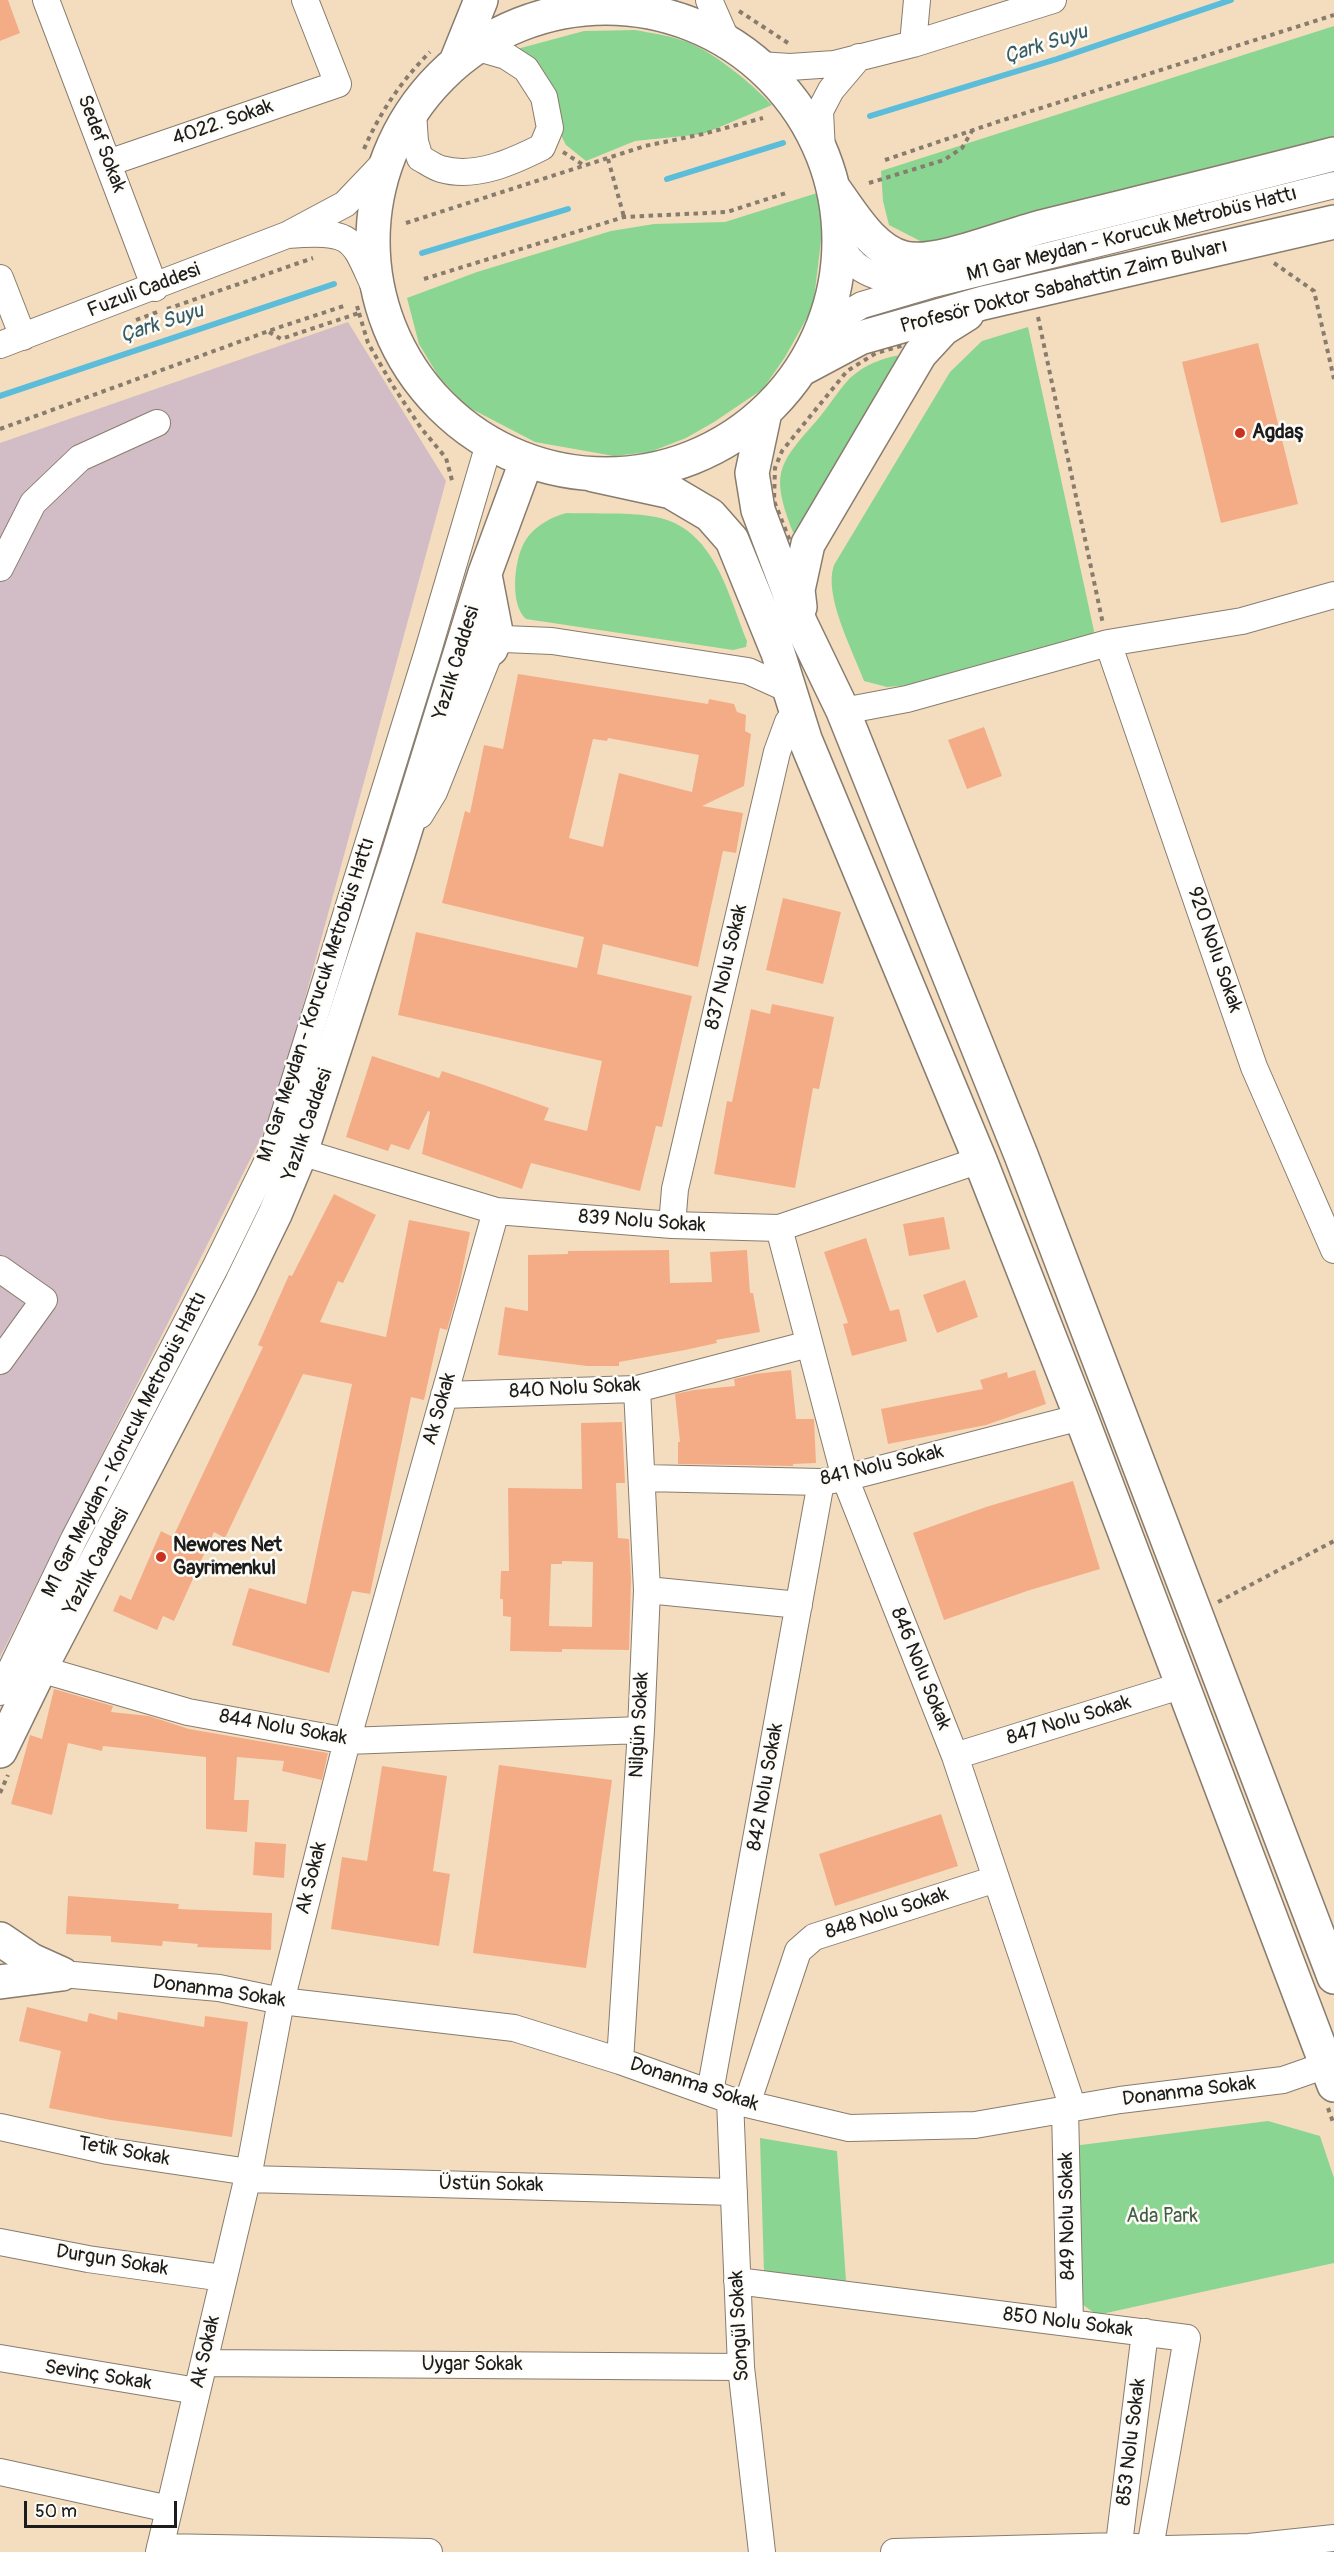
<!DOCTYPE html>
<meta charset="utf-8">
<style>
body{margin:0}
#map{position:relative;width:1334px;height:2552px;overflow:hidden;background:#f4ddbf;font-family:Pangolin,sans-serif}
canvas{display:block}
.scale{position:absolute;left:24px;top:2501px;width:153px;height:27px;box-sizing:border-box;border:3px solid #1c1c1c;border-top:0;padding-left:8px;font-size:18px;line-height:21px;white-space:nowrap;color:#1c1c1c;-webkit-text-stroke:4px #fdfcf7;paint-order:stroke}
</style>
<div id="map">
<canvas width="1334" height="2552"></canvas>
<div class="scale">50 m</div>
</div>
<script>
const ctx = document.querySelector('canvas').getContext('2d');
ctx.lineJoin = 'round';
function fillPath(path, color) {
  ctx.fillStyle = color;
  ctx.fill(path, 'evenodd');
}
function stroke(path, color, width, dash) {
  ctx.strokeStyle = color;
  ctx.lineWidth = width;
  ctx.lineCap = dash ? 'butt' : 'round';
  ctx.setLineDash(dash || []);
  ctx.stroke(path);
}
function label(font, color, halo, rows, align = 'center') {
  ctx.font = font + ' Pangolin,sans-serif';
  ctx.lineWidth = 5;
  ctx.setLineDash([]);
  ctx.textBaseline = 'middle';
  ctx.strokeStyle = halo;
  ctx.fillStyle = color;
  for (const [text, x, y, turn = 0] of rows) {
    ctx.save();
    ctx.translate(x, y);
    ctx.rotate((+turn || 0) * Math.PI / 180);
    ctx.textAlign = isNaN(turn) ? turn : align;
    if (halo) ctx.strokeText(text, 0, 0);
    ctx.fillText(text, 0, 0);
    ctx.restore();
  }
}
const industrial = new Path2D(`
 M348 322 446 481 274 1112 0 1657V443Z`);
const green = new Path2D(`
 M1334 26V143L930 246 889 225 883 201 881 171Z
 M635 30C651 33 667 35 681 40 710 48 752 84 772 105L703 134 635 141 586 161 566 145 517 49 584 31Z
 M817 193 823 224 813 307 785 357 763 389 714 422 686 438 650 452 614 456 535 442 466 406 439 377 419 344 407 298 477 272 611 231 654 224 725 222Z
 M1028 327 1094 631 1091 639 913 685 887 687 864 681C853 651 823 595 834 565L950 372 982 341Z
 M901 355 796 533 793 532C770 472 778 465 818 419 829 406 838 391 850 378 865 365 881 358 901 355Z
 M567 513C594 514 631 512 656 517 714 528 728 594 747 641L746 647 733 650 526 619C510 605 514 563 523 545 531 528 550 517 567 513Z
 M1268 2121 1320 2136 1334 2178V2263L1097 2315 1078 2301 1073 2146Z
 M760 2138 837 2151 846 2281 764 2273Z`);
const stream = new Path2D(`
 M870 116 1057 59 1231 0
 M667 179 783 143
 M422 253 568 209
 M0 396 334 284`);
const building = new Path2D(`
 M0 0H8L20 33 0 41Z
 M1258 343 1298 504 1221 523 1182 362Z
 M518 674 708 704 709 699 734 704 737 712 746 715 745 731 751 734 744 786 702 806 743 813 736 853 723 851 698 967 603 944 597 974 692 996 662 1127 656 1126 640 1191 531 1163 522 1189 422 1154 430 1112 428 1111 409 1150 391 1144 388 1151 346 1137 372 1056 439 1078 442 1071 484 1085 549 1108 544 1120 587 1131 602 1061 398 1015 416 932 577 968 584 937 442 903 465 811 470 813 484 745 503 749ZM608 738 699 755 692 792 619 773 603 847 569 838 593 739 607 741Z
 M984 727 1002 776 967 789 948 740Z
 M783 898 841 912 823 984 766 970Z
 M772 1004 834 1017 819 1089 813 1088 795 1188 714 1174 727 1101 732 1102 751 1009 770 1014Z
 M334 1194 376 1215 343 1283 338 1281 320 1322 386 1337 409 1220 470 1232 459 1287 447 1330 440 1328 424 1400 411 1397 370 1594 352 1591 329 1673 232 1645 249 1588 306 1604 352 1384 303 1374 225 1538 214 1532 174 1621 163 1616 157 1630 113 1611 120 1595 131 1600 161 1531 173 1537 263 1347 258 1345 289 1275 292 1276Z
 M944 1217 950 1249 909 1256 903 1224Z
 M866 1238 890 1311 899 1309 907 1341 852 1356 843 1324 848 1323 824 1252Z
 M669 1250 670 1283 712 1282 710 1252 747 1250 750 1293H753L760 1332 716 1340 717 1343 685 1350 619 1362V1366H587L498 1355 505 1307 528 1311V1255L568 1254V1251Z
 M965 1280 978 1317 937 1333 923 1295Z
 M791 1370 796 1419H814L816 1463 793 1464V1466L678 1464V1442H680L675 1394 694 1390 735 1386 734 1379 755 1374Z
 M1035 1370 1046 1404 986 1425 888 1444 881 1409 983 1389 980 1380 1007 1372 1008 1378Z
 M622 1422 625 1483H616L618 1538 629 1539 631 1579 629 1650 562 1649V1652L510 1651 511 1617 503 1616V1599H500L501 1571H509L508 1488 582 1489 581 1423ZM562 1561 593 1562 592 1627 549 1626 551 1564H562Z
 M1073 1481 1100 1569 1027 1591 944 1620 913 1533 986 1507Z
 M54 1689 113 1706 111 1712 149 1716 189 1729 328 1753 322 1780 282 1771 284 1761 237 1757 234 1800H249L247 1832 206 1829V1757L103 1746 102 1751 68 1743 52 1815 11 1804 30 1735 42 1739Z
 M499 1765 612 1780 586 1968 473 1953Z
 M382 1766 447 1776 433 1871 450 1874 439 1946 331 1929 342 1857 367 1861Z
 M941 1814 958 1866 835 1906 819 1854Z
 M255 1842 286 1844 284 1878 253 1875Z
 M68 1896 179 1904 178 1909 272 1913 271 1950 197 1947 198 1944 163 1941 162 1946 111 1942V1936L66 1934Z
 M27 2007 87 2022 89 2013 117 2020 118 2012 204 2027 205 2016 248 2022 232 2137 111 2120 49 2108 61 2051 19 2041Z`);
const path = new Path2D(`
 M739 11 788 43
 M364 149C380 112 402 80 430 52
 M563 152 585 166
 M608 159 624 217
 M885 160 1000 121 1334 15
 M869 183 944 160 962 148 972 131
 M406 223 645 146 703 134 763 118
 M1274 263 1314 291 1334 379
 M424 279 624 217 727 212 786 193
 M167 309 313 258
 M359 313 368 343 393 386 421 428 446 458 453 484
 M1038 317 1103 624
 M136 320 160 311
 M269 332 281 339 359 313 357 306
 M912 343 915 345 914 353 802 544 798 548 792 546 774 501 775 468 782 451 847 371 876 353Z
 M0 429 277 328 344 306
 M1218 1602 1334 1541
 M0 1793 8 1775
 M1328 2108 1334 2125`);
const minor = new Path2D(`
 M46 0 155 288
 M709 0 727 41
 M622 7 637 0
 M913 44 917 0
 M759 65 790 67 834 64 913 44 1053 0
 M413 112 415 142 420 158C426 161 434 167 441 169 475 179 512 162 542 147L550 128 544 97 526 69 506 56 475 47
 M822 152 820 111 831 90 859 57
 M108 163 338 84 305 0
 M839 235C842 242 844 252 849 258 864 277 898 283 921 284
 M0 278 23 337
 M380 299C351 238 359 230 287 235L345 204 385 162
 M822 328 862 305 930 285 1334 185
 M0 345 287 235
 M0 568 33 503 80 458 157 423
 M1108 643 1254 1067 1334 1250
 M843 711 907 699 1108 643 1242 621 1334 595
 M420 815 434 792 491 649 504 639 552 641 748 671 790 690
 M301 1152 496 1211 672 1225 779 1228 980 1160
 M672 1225 675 1189 777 752 788 722 798 717
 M779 1228 845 1478 955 1756 1073 2108
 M0 1269 44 1300 0 1361
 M444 1395 637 1389 809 1344
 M643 1478 821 1482 845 1478 1081 1417
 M647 1590 799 1605
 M40 1669 188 1712 347 1741 641 1730
 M0 1692 74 1539 216 1266 273 1150 427 654 489 444
 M955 1756 1183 1685
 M62 1974 219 1988 281 2001 514 2028 620 2061 730 2100 849 2128 975 2125 1120 2100 1283 2080 1326 2065
 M620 2061 641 1730 647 1590 637 1389
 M710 2092 821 1482
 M730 2100 741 2367 762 2552
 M747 2104 798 1951 814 1937 996 1879
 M1065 2109 1070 2323
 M0 2127 108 2151 249 2172
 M248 2179 734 2192
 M0 2242 88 2259 224 2278
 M737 2281 1187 2338 1150 2548
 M0 2358 197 2391
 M204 2363 741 2367
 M0 2472 169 2509
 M160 2547 429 2552
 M159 2552 249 2172 281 2001 347 1741 496 1211
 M894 2552 1119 2546 1166 2549 1249 2547 1334 2538
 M1118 2552 1145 2332`);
const major = new Path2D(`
 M373 241a233 233 0 1 1 466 0a233 233 0 1 1-466 0Z
 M456 62 481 0
 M834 189C852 213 872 250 904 258 937 266 1010 234 1045 226 1142 202 1238 179 1334 154
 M800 370 860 338 983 303 1334 222
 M765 412 752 473 758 510 801 624 843 711 1021 1155 1334 1977
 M593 475 671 492 710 515 732 540 778 653 805 739 980 1160 1081 1417 1334 2085
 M485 575 496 632 491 649
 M800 607 798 590 808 544 920 354 943 329 967 314
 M0 1751 40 1669 240 1286 275 1214 301 1152 398 854 485 573 526 462
 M0 1939 31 1960 62 1974
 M0 1982 62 1974`);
const markers = [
 [1240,433,6,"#c8321e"],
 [161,1557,6,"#c8321e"]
];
const streetNames = [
 ["4022. Sokak",223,123,-19],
 ["Sedef Sokak",101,144,69],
 ["M1 Gar Meydan - Korucuk Metrobüs Hattı",1132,235,-14],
 ["Profesör Doktor Sabahattin Zaim Bulvarı",1064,287,-14],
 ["Fuzuli Caddesi",144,291,-21],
 ["Yazlık Caddesi",457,663,-73],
 ["920 Nolu Sokak",1214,950,71],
 ["837 Nolu Sokak",727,967,-77],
 ["M1 Gar Meydan - Korucuk Metrobüs Hattı",317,1000,-72],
 ["Yazlık Caddesi",308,1125,-71],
 ["839 Nolu Sokak",642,1222,4],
 ["840 Nolu Sokak",575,1389,-3],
 ["Ak Sokak",440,1409,-74],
 ["M1 Gar Meydan - Korucuk Metrobüs Hattı",125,1445,-63],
 ["841 Nolu Sokak",882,1466,-13],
 ["Yazlık Caddesi",97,1562,-62],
 ["846 Nolu Sokak",920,1669,68],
 ["847 Nolu Sokak",1069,1721,-17],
 ["Nilgün Sokak",640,1725,-87],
 ["844 Nolu Sokak",283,1728,10],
 ["842 Nolu Sokak",766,1787,-80],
 ["Ak Sokak",312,1878,-76],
 ["848 Nolu Sokak",887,1914,-18],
 ["Donanma Sokak",219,1992,8],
 ["Donanma Sokak",694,2085,18],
 ["Donanma Sokak",1189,2092,-7],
 ["Tetik Sokak",124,2152,10],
 ["Üstün Sokak",491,2185,1],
 ["849 Nolu Sokak",1068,2216,-91],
 ["Durgun Sokak",112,2261,9],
 ["850 Nolu Sokak",1068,2323,7],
 ["Songül Sokak",740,2326,-93],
 ["Ak Sokak",206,2352,-77],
 ["Uygar Sokak",472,2365],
 ["Sevinç Sokak",98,2376,9],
 ["853 Nolu Sokak",1132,2442,-83]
];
const poiNames = [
 ["Agdaş",1252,433],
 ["Newores Net",173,1546],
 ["Gayrimenkul",173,1569]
];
const parkNames = [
 ["Ada Park",1162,2217]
];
const waterNames = [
 ["Çark Suyu",1046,45,-18],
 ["Çark Suyu",162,324,-18]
];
fillPath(industrial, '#d2bdc6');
fillPath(green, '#8ad591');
stroke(stream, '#5cbdda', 6);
fillPath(building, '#f4ac87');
stroke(minor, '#887c6e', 28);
stroke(major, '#887c6e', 36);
stroke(path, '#887c6e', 4, [4.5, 4.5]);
stroke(minor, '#fff', 26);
stroke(major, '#fff', 33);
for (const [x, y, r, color] of markers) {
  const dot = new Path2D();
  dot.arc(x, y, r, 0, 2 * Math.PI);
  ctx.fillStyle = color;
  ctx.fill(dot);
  stroke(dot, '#fdfcf7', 2);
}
label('20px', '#1c1c1c', '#fdfcf7', streetNames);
label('bold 20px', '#1c1c1c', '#fdfcf7', poiNames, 'left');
label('20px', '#425d45', '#fdfcf7', parkNames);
label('italic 21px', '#365c68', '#fdfcf7', waterNames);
</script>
